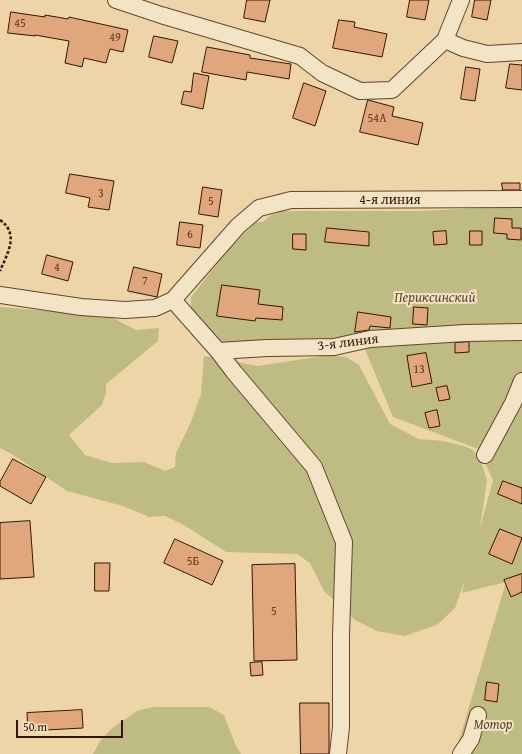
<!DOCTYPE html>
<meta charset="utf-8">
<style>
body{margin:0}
#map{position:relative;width:522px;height:754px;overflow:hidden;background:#eed5a8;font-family:"Gentium Book Plus",serif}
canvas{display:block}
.scale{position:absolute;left:16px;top:720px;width:107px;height:18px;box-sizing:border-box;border:2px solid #361407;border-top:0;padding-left:5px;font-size:12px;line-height:14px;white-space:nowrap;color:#361407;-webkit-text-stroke:3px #f4e4c6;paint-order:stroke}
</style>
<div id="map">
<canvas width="522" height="754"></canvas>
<div class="scale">50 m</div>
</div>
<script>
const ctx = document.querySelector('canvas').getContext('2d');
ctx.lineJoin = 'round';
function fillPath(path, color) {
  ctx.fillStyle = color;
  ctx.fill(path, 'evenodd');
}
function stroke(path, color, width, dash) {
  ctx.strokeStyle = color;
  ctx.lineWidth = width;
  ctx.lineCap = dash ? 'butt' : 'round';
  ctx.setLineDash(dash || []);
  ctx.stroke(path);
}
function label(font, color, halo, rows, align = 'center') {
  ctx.font = font + ' "Gentium Book Plus",serif';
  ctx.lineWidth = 4;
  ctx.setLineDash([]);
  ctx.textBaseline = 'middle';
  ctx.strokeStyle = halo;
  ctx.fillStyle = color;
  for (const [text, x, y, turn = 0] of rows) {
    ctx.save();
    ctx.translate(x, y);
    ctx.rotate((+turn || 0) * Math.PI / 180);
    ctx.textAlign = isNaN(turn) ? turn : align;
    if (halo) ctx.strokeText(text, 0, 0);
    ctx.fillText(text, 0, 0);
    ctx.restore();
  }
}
const green = new Path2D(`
 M522 206V754H455L506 582 462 593 465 580 455 608 437 625 404 636 377 631 355 620 324 591 310 563 297 554 226 552 184 525 165 516 149 517 123 506 67 491 10 453 0 448V307L109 316 136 330 159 328 158 341 106 384V393L102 405 69 435 85 455 112 463 144 462 165 471 175 467 176 453 191 422 201 394 204 356 258 366 330 355 346 357 359 365 390 424 419 439 444 441 467 447 474 451 482 465 487 480 480 528 493 480 478 449 393 417 364 347 229 351 191 315V297L228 250 256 222H263L271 215 283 211H420Z
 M153 707H209L224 715 236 746 241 754H93L100 741 111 729 137 711Z`);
const building = new Path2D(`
 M247 0H270L265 22 244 18Z
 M410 0H429L425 20 407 17Z
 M475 0H491L487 20 472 17Z
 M11 12 45 17V15L68 19 69 17 128 30 123 52 110 49 106 63 84 58 82 67 65 63 69 41 35 35V36L8 33Z
 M339 20 355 22 354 27 387 34 382 57 333 48Z
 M154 36 178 41 172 63 149 57Z
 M207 47 250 55V58L291 64 289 79 247 72 246 80 202 72Z
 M510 64 522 65V90L506 88Z
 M466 67 480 69 475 101 461 99Z
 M194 73 209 76 203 109 181 104 184 91 191 92Z
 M304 83 326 91 315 126 293 118Z
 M368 100 394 107 392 116 423 123 418 145 360 132Z
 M70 174 114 181 109 210 88 207 90 198 66 193Z
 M502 183H520V190H503Z
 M203 187 222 190 218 217 199 214Z
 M495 218 512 219V228H521V240L507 239V234L494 233Z
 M180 222 203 225 200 248 177 245Z
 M327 228 369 232V246L325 242Z
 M446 231 447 244 434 245 433 232Z
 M470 231H482V245H470Z
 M293 234H306V250L293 249Z
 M47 255 73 262 68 281 42 274Z
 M134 267 162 274 157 297 128 291Z
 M222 285 260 290 258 304 283 307 282 320 256 318 255 321 217 316Z
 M414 307 428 308 427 325 413 324Z
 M358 312 391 317 390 328 370 326 369 330 355 332Z
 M469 342V352L455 353V343Z
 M426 353 432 383 412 387 407 356Z
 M447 386 450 399 439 401 436 388Z
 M437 410 440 426 429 428 425 413Z
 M13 459 46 477 31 504 0 486V482Z
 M503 481 522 488V504L498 494Z
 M30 521 34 577 0 579V523Z
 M500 529 522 538 512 564 489 554Z
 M175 539 223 561 212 585 164 563Z
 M95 563H110L109 591H95Z
 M295 564 297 660 254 661 252 565Z
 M522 574V592L511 597 504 580Z
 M262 662 263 675 251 676 250 663Z
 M487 682 499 684 497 702 485 700Z
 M300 703H329V754H301Z
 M82 710 83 728 28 731 27 713Z`);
const path = new Path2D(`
 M0 220C20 234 7 254 0 271`);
const minor = new Path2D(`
 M116 0 161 15 300 56 322 73 360 91 392 90 445 40 463 48 487 54 522 52
 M445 40 461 0
 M0 295 81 307 125 310 155 308 173 300 238 226 259 208 291 200 522 199
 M173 300 218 351 267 348 334 347 370 339 465 333 522 332
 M218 351 234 372 314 467 344 542 341 635V727L338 754
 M485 455 513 403 522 381
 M461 754 471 739 478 715`);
const numberNames = [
 ["45",20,24],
 ["49",115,38],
 ["54А",377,119],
 ["3",101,194],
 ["5",211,202],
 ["6",190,235],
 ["4",57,268],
 ["7",145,282],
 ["13",419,370],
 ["5Б",193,562],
 ["5",274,612]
];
const streetNames = [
 ["4-я линия",390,200],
 ["3-я линия",348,343,-7]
];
const parkNames = [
 ["Периксинский",435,298],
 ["Мотор",493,725]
];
fillPath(green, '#bfbc83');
fillPath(building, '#e0a77c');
stroke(building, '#361407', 1);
stroke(minor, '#64442f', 18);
stroke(path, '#361407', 2.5, [3, 2]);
stroke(minor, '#f4e4c6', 16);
label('12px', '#603924', null, numberNames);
label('14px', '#361407', '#f4e4c6', streetNames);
label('italic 14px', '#5f462c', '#f4e4c6', parkNames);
</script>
